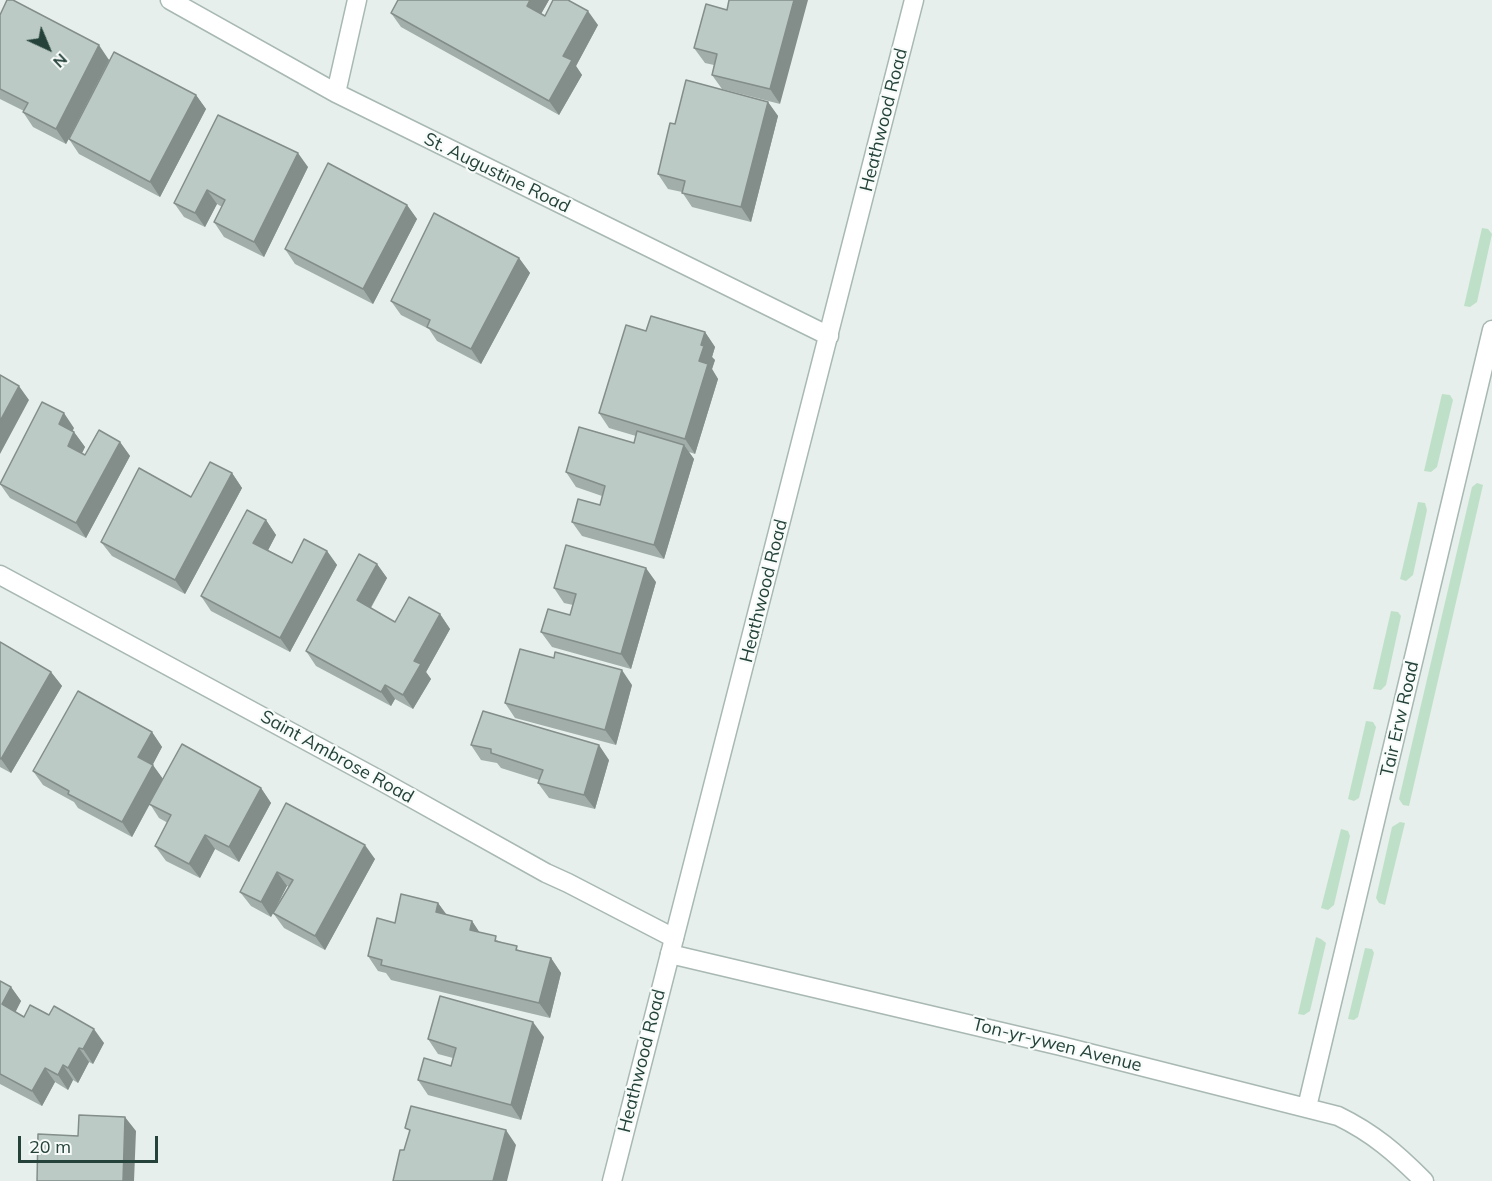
<!DOCTYPE html>
<style>
body{margin:0}
#map{position:relative;width:1492px;height:1181px;overflow:hidden;background:#e6efeb;font-family:Mulish,sans-serif}
canvas{display:block}
.north{position:absolute;left:18px;top:18px;width:60px;height:60px;-webkit-text-stroke:4px #f7fbf9;paint-order:stroke;rotate:136deg;font-size:16px;font-weight:700;line-height:24px;text-align:center;color:#24423a}
.north::after{content:'';display:block;margin:auto;width:21px;height:27px;background:#24423a;clip-path:polygon(50% 0,100% 100%,50% 72%,0 100%)}
.scale{position:absolute;left:18px;top:1136px;width:140px;height:27px;box-sizing:border-box;border:3px solid #24423a;border-top:0;padding-left:8px;font-size:18px;line-height:21px;white-space:nowrap;color:#24423a;-webkit-text-stroke:4px #f7fbf9;paint-order:stroke}
</style>
<div id="map">
<canvas width="1492" height="1181"></canvas>
<div class="north">N</div>
<div class="scale">20 m</div>
</div>
<script>
const ctx = document.querySelector('canvas').getContext('2d');
ctx.lineJoin = 'round';
function fillPath(path, color) {
  ctx.fillStyle = color;
  ctx.fill(path, 'evenodd');
}
function stroke(path, color, width, dash) {
  ctx.strokeStyle = color;
  ctx.lineWidth = width;
  ctx.lineCap = dash ? 'butt' : 'round';
  ctx.setLineDash(dash || []);
  ctx.stroke(path);
}
function label(font, color, halo, rows, align = 'center') {
  ctx.font = font + ' Mulish,sans-serif';
  ctx.lineWidth = 4.5;
  ctx.setLineDash([]);
  ctx.textBaseline = 'middle';
  ctx.strokeStyle = halo;
  ctx.fillStyle = color;
  for (const [text, x, y, turn = 0] of rows) {
    ctx.save();
    ctx.translate(x, y);
    ctx.rotate((+turn || 0) * Math.PI / 180);
    ctx.textAlign = isNaN(turn) ? turn : align;
    if (halo) ctx.strokeText(text, 0, 0);
    ctx.fillText(text, 0, 0);
    ctx.restore();
  }
}
const green = new Path2D(`
 M1482 228 1488 229 1492 234 1477 302 1470 307 1464 306Z
 M1442 394 1450 395 1453 400 1437 467 1431 472 1424 471Z
 M1477 483 1483 485 1409 806 1403 805 1399 799 1472 487Z
 M1418 502 1425 503 1427 510 1413 575 1406 581 1400 579Z
 M1391 611 1398 612 1401 616 1386 685 1381 690 1373 689Z
 M1366 721 1373 722 1376 727 1359 798 1354 801 1348 799Z
 M1400 822 1405 823 1385 905 1379 903 1376 898 1392 827Z
 M1341 829 1348 831 1350 836 1334 905 1328 910 1321 908Z
 M1316 937 1321 939 1326 943 1310 1011 1304 1015 1298 1014Z
 M1365 948 1372 949 1374 953 1358 1017 1354 1020 1348 1019Z`);
const minor = new Path2D(`
 M170 0 336 93 829 336
 M336 93 357 0
 M0 575 383 782 546 873 568 883 674 938
 M670 954 1061 1046 1338 1116C1373 1133 1396 1153 1424 1181
 M1307 1107 1492 330`);
const tertiary = new Path2D(`
 M612 1181 914 0`);
const wall = new Path2D(`
 M398 0H549L541 14 545 16 598 25 576 66 582 75 559 115 401 27 391 13Z
 M727 10 780 104 722 89 712 75 714 65 705 63 694 48Z
 M0 15 196 95 206 109 160 197 79 154 69 139 107 64 66 144 33 127 23 112 24 111 0 99Z
 M768 102 778 116 751 222 692 207 682 192 668 189 658 174 675 124Z
 M218 115 308 167 264 257 224 237 214 222 222 207 217 204 205 227 184 217 174 203Z
 M407 205 417 219 373 304 295 264 285 249Z
 M519 258 530 273 481 364 437 341 429 329 401 315 391 301Z
 M646 331 705 332 715 347 712 357 715 360 712 369 718 379 695 454 689 452 694 459 664 559 582 536 572 522 600 505 602 496 576 487 566 472 634 443 636 436 609 428 599 413Z
 M74 428 72 431 74 432 85 447 82 453 85 455 120 442 130 456 86 538 10 498 0 484Z
 M232 473 242 488 185 594 112 556 101 542 191 497Z
 M266 520 276 535 268 550 292 563 327 551 337 565 290 652 211 611 201 596Z
 M377 564 387 578 371 608 395 622 440 614 450 629 426 672 431 679 413 709 395 699 391 706 316 666 306 651Z
 M656 582 631 669 552 647 541 632 570 615 573 605 564 603 554 588Z
 M0 642 51 672 62 686 11 773 0 767Z
 M632 685 616 745 515 718 505 703Z
 M152 732 162 747 152 765 163 779 261 788 271 803 239 862 215 849 200 878 166 861 155 846 168 823 159 818 150 804 132 837 78 808 74 802 43 785 33 771Z
 M471 745 609 760 595 809 549 798 538 783 539 780 501 768 497 763 481 760Z
 M286 803 375 859 325 950 284 928 273 913 289 887 287 886 271 917 251 906 240 892Z
 M438 903 447 915 472 921 479 932 521 951 551 958 561 973 550 1018 391 980 386 973 378 971 368 956 395 923Z
 M0 981 11 987 21 1001 15 1012 24 1017 49 1015 104 1043 93 1064 89 1062 78 1083 73 1080 68 1090 55 1082 42 1106 0 1084Z
 M544 1037 521 1120 428 1095 418 1080 451 1066 453 1058 438 1054 428 1039Z`);
const shadedWall = new Path2D(`
 M530 0H549L537 21 527 6Z
 M794 0H808L780 104 770 89Z
 M588 11 598 25 576 66 582 75 559 115 549 101 563 56Z
 M99 45 109 60 66 144 56 129Z
 M196 95 206 109 160 197 150 182Z
 M768 102 778 116 751 222 741 207Z
 M298 153 308 167 264 257 254 242Z
 M207 190 217 204 205 227 195 213Z
 M407 205 417 219 373 304 363 289Z
 M519 258 530 273 481 364 471 349Z
 M705 332 715 347 712 357 715 360 712 369 718 379 695 454 685 439 699 361 701 345Z
 M19 386 29 400 0 454V421Z
 M64 413 74 428 69 438 59 424Z
 M74 432 85 447 78 461 68 446Z
 M120 442 130 456 86 538 76 523Z
 M684 445 694 459 664 559 654 545Z
 M232 473 242 488 185 594 175 580Z
 M266 520 276 535 264 558 253 543Z
 M327 551 337 565 290 652 280 638Z
 M377 564 387 578 367 614 357 600Z
 M646 568 656 582 631 669 621 654Z
 M440 614 450 629 426 672 431 679 413 709 403 695 414 661Z
 M622 670 632 685 616 745 605 730Z
 M51 672 62 686 11 773 1 759Z
 M385 685 395 699 391 706 381 692Z
 M152 732 162 747 149 772 138 757Z
 M599 745 609 760 595 809 584 795Z
 M153 765 163 779 132 837 122 822Z
 M261 788 271 803 239 862 229 847Z
 M205 835 215 849 200 878 189 864Z
 M365 845 375 859 325 950 315 936Z
 M277 872 287 886 271 917 261 902Z
 M438 903 448 917 436 912Z
 M472 921 482 936 470 930Z
 M551 958 561 973 550 1018 539 1003Z
 M11 987 21 1001 12 1019 2 1004Z
 M533 1022 544 1037 521 1120 511 1105Z
 M94 1029 104 1043 93 1064 83 1049Z
 M79 1048 89 1062 78 1083 68 1068Z
 M63 1065 73 1080 68 1090 58 1075Z
 M45 1068 55 1082 42 1106 32 1091Z
 M125 1117 136 1131 134 1181H123Z
 M506 1130 516 1145 507 1181H493Z`);
const building = new Path2D(`
 M7 0H13L99 45 56 129 23 112 28 103 0 89V15Z
 M398 0H530L527 6 545 16 553 0H568L588 11 563 56 572 60 549 101 391 13Z
 M729 0H794L770 89 712 75 717 54 694 48 706 4 727 10Z
 M114 52 196 95 150 182 69 139Z
 M686 80 768 102 741 207 682 193 685 181 658 174 670 123 675 124Z
 M218 115 298 153 254 242 214 222 225 200 207 190 195 213 174 203Z
 M328 163 407 205 363 289 285 249Z
 M434 213 519 258 471 349 427 327 430 320 391 301Z
 M651 316 705 332 701 345 704 346 699 361 708 364 685 439 599 413 626 325 646 331Z
 M0 375 19 386 0 421Z
 M42 402 64 413 59 424 74 432 68 446 85 455 99 430 120 442 76 523 0 484Z
 M579 427 634 443 637 431 684 445 654 545 572 522 578 499 600 505 605 486 566 472Z
 M210 462 232 473 175 580 101 542 139 468 191 497Z
 M247 510 266 520 253 543 292 563 304 539 327 551 280 638 201 596Z
 M566 545 646 568 621 654 541 632 548 609 570 615 576 594 554 588Z
 M359 554 377 564 357 600 395 622 409 597 440 614 414 661 421 664 403 695 385 685 381 692 306 651Z
 M0 642 51 672 1 759 0 758Z
 M520 649 554 658 555 652 622 670 605 730 505 703Z
 M78 691 152 732 138 757 153 765 122 822 68 794 69 791 33 771Z
 M483 711 599 745 584 795 538 783 543 770 491 753V749L471 745Z
 M182 744 261 788 229 847 205 835 189 864 155 846 171 815 149 804Z
 M286 803 365 845 315 936 273 913 293 880 277 872 261 902 240 892Z
 M401 894 438 903 436 912 472 921 470 930 496 936 495 941 517 946 516 950 551 958 539 1003 381 965 382 960 368 956 377 918 395 923Z
 M0 981 11 987 2 1004 24 1017 30 1005 49 1015 54 1006 94 1029 83 1049 79 1048 68 1068 63 1065 58 1075 45 1068 32 1091 0 1074Z
 M440 996 533 1022 511 1105 418 1080 424 1058 451 1066 456 1048 428 1039Z
 M411 1106 506 1130 493 1181H393L400 1150H404L410 1130 405 1128Z
 M79 1115 125 1117 123 1181H37L38 1134 78 1136Z`);
const streetNames = [
 ["Heathwood Road",884,120,-76],
 ["St. Augustine Road",497,173,26],
 ["Heathwood Road",764,591,-76],
 ["Tair Erw Road",1400,719,-77],
 ["Saint Ambrose Road",337,757,29],
 ["Ton-yr-ywen Avenue",1057,1045,14],
 ["Heathwood Road",642,1061,-76]
];
fillPath(green, '#bfe0c8');
stroke(minor, '#a8b8b2', 21);
stroke(tertiary, '#a8b8b2', 21);
stroke(minor, '#fff', 18);
stroke(tertiary, '#fff', 18);
fillPath(wall, '#a1aea9');
fillPath(shadedWall, '#838d89');
fillPath(building, '#bbcac4');
stroke(building, '#838d89', 1.5);
label('18px', '#24423a', '#f7fbf9', streetNames);
</script>
